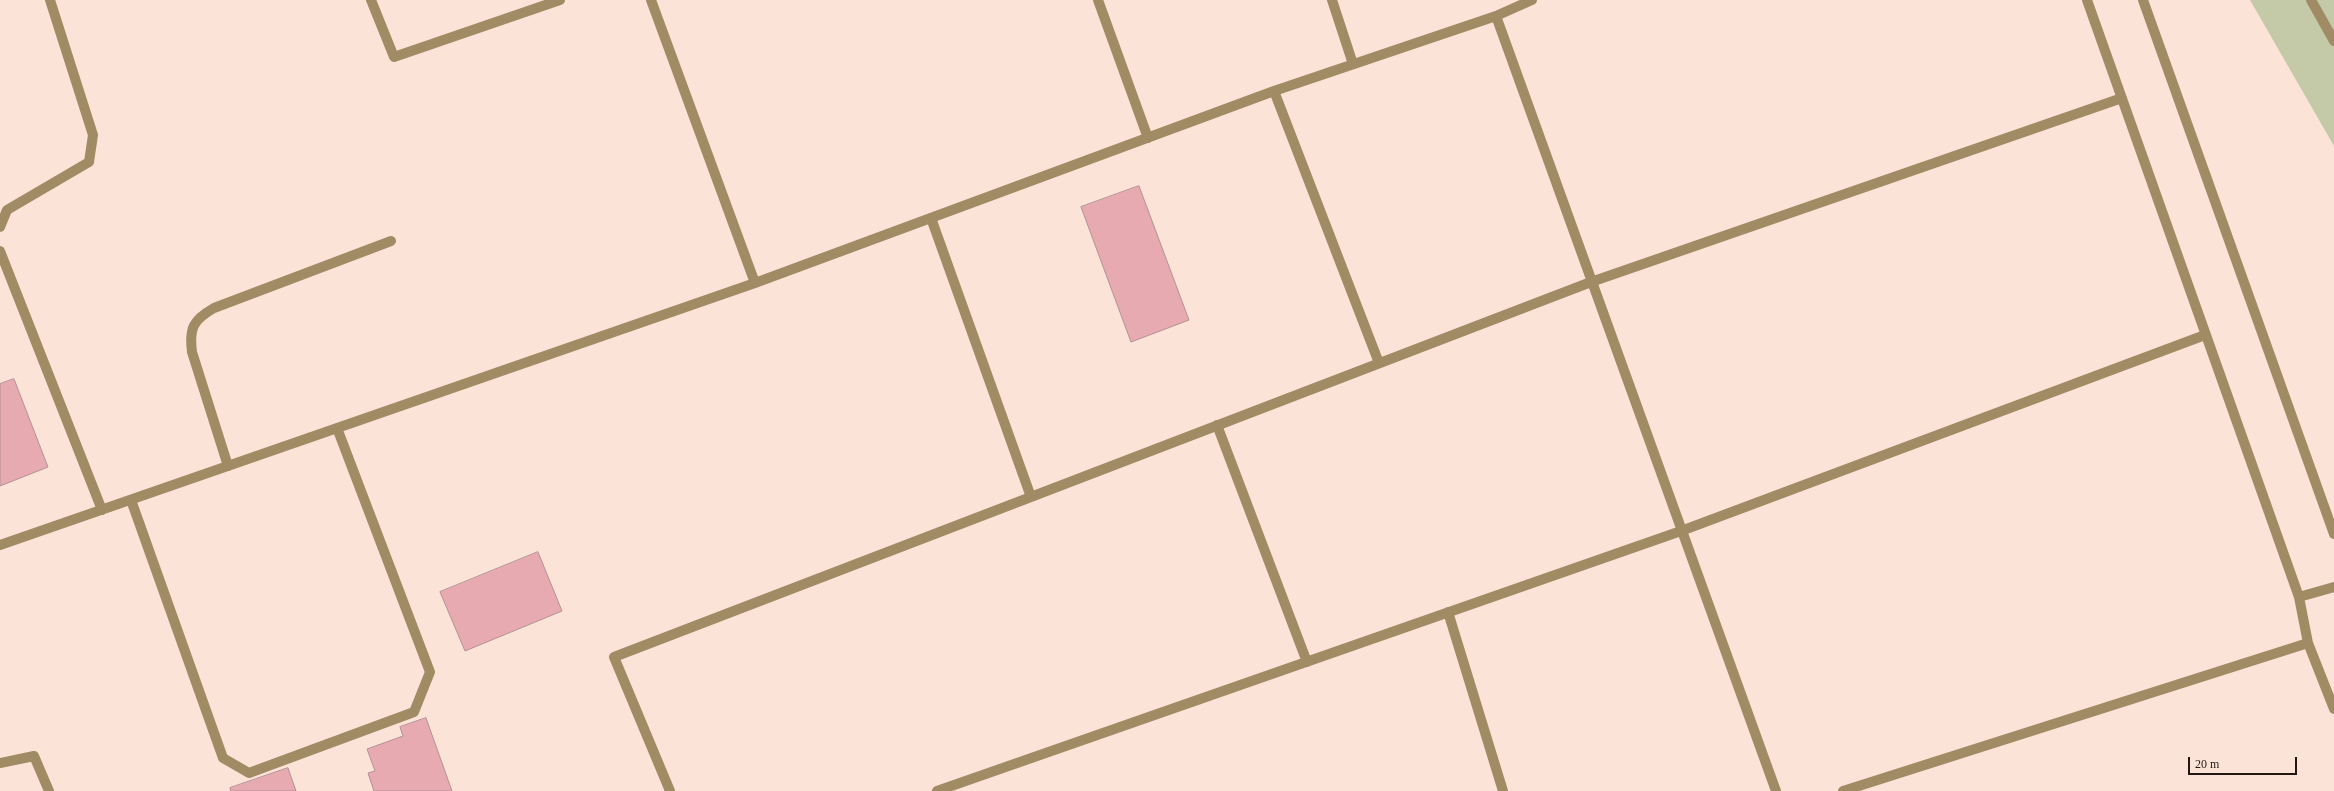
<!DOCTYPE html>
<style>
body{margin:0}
#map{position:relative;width:2334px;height:791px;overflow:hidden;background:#fce3d7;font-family:Georgia,serif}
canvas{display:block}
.scale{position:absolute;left:2188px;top:757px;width:109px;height:18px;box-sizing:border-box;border:2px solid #221712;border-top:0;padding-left:5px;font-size:12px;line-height:14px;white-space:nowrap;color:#221712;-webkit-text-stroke:3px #fce3d7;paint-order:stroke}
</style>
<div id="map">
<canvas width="2334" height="791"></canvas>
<div class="scale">20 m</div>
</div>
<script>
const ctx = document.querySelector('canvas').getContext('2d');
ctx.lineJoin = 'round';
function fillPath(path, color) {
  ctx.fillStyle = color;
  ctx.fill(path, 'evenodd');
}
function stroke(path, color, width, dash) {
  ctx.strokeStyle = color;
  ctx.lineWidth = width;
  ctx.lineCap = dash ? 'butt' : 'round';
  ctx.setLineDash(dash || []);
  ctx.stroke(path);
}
const green = new Path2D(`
 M2250 0H2334V146Z`);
const building = new Path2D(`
 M1139 186 1189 320 1131 342 1081 207Z
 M14 379 48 467 0 486V384Z
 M538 552 562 611 465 651 440 592Z
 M426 718 452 791H374L368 773 375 771 367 749 403 736 400 727Z
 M288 768 296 791H231L230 788Z`);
const service = new Path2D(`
 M2311 0 2334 41
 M228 466 192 352C189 328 193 320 214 308L391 241`);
const minor = new Path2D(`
 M371 0 394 57 560 0
 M651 0 755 283
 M1098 0 1148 138
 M1332 0 1353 64
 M2087 0 2299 597 2308 643 2334 709
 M2143 0 2334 534
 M1496 16 1776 791
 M1274 91 1379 363
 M931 218 1031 497
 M0 227 7 210 89 162 93 135 50 0
 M0 251 102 510
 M1217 425 1307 662
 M131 500 223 758 249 773 414 712 430 672 337 428
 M0 545 755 283 1274 91 1496 16 1532 0
 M2299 597 2334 587
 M1448 612 1503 791
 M0 763 34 756 49 791
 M670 791 614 657 1591 282 2122 98
 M937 791 1681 531 2205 335
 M1843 791 2308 643`);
fillPath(green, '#c4c9a8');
fillPath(building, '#e7aab1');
stroke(building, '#b29194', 1);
stroke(service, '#a18b64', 10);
stroke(minor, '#a18b64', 10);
</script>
